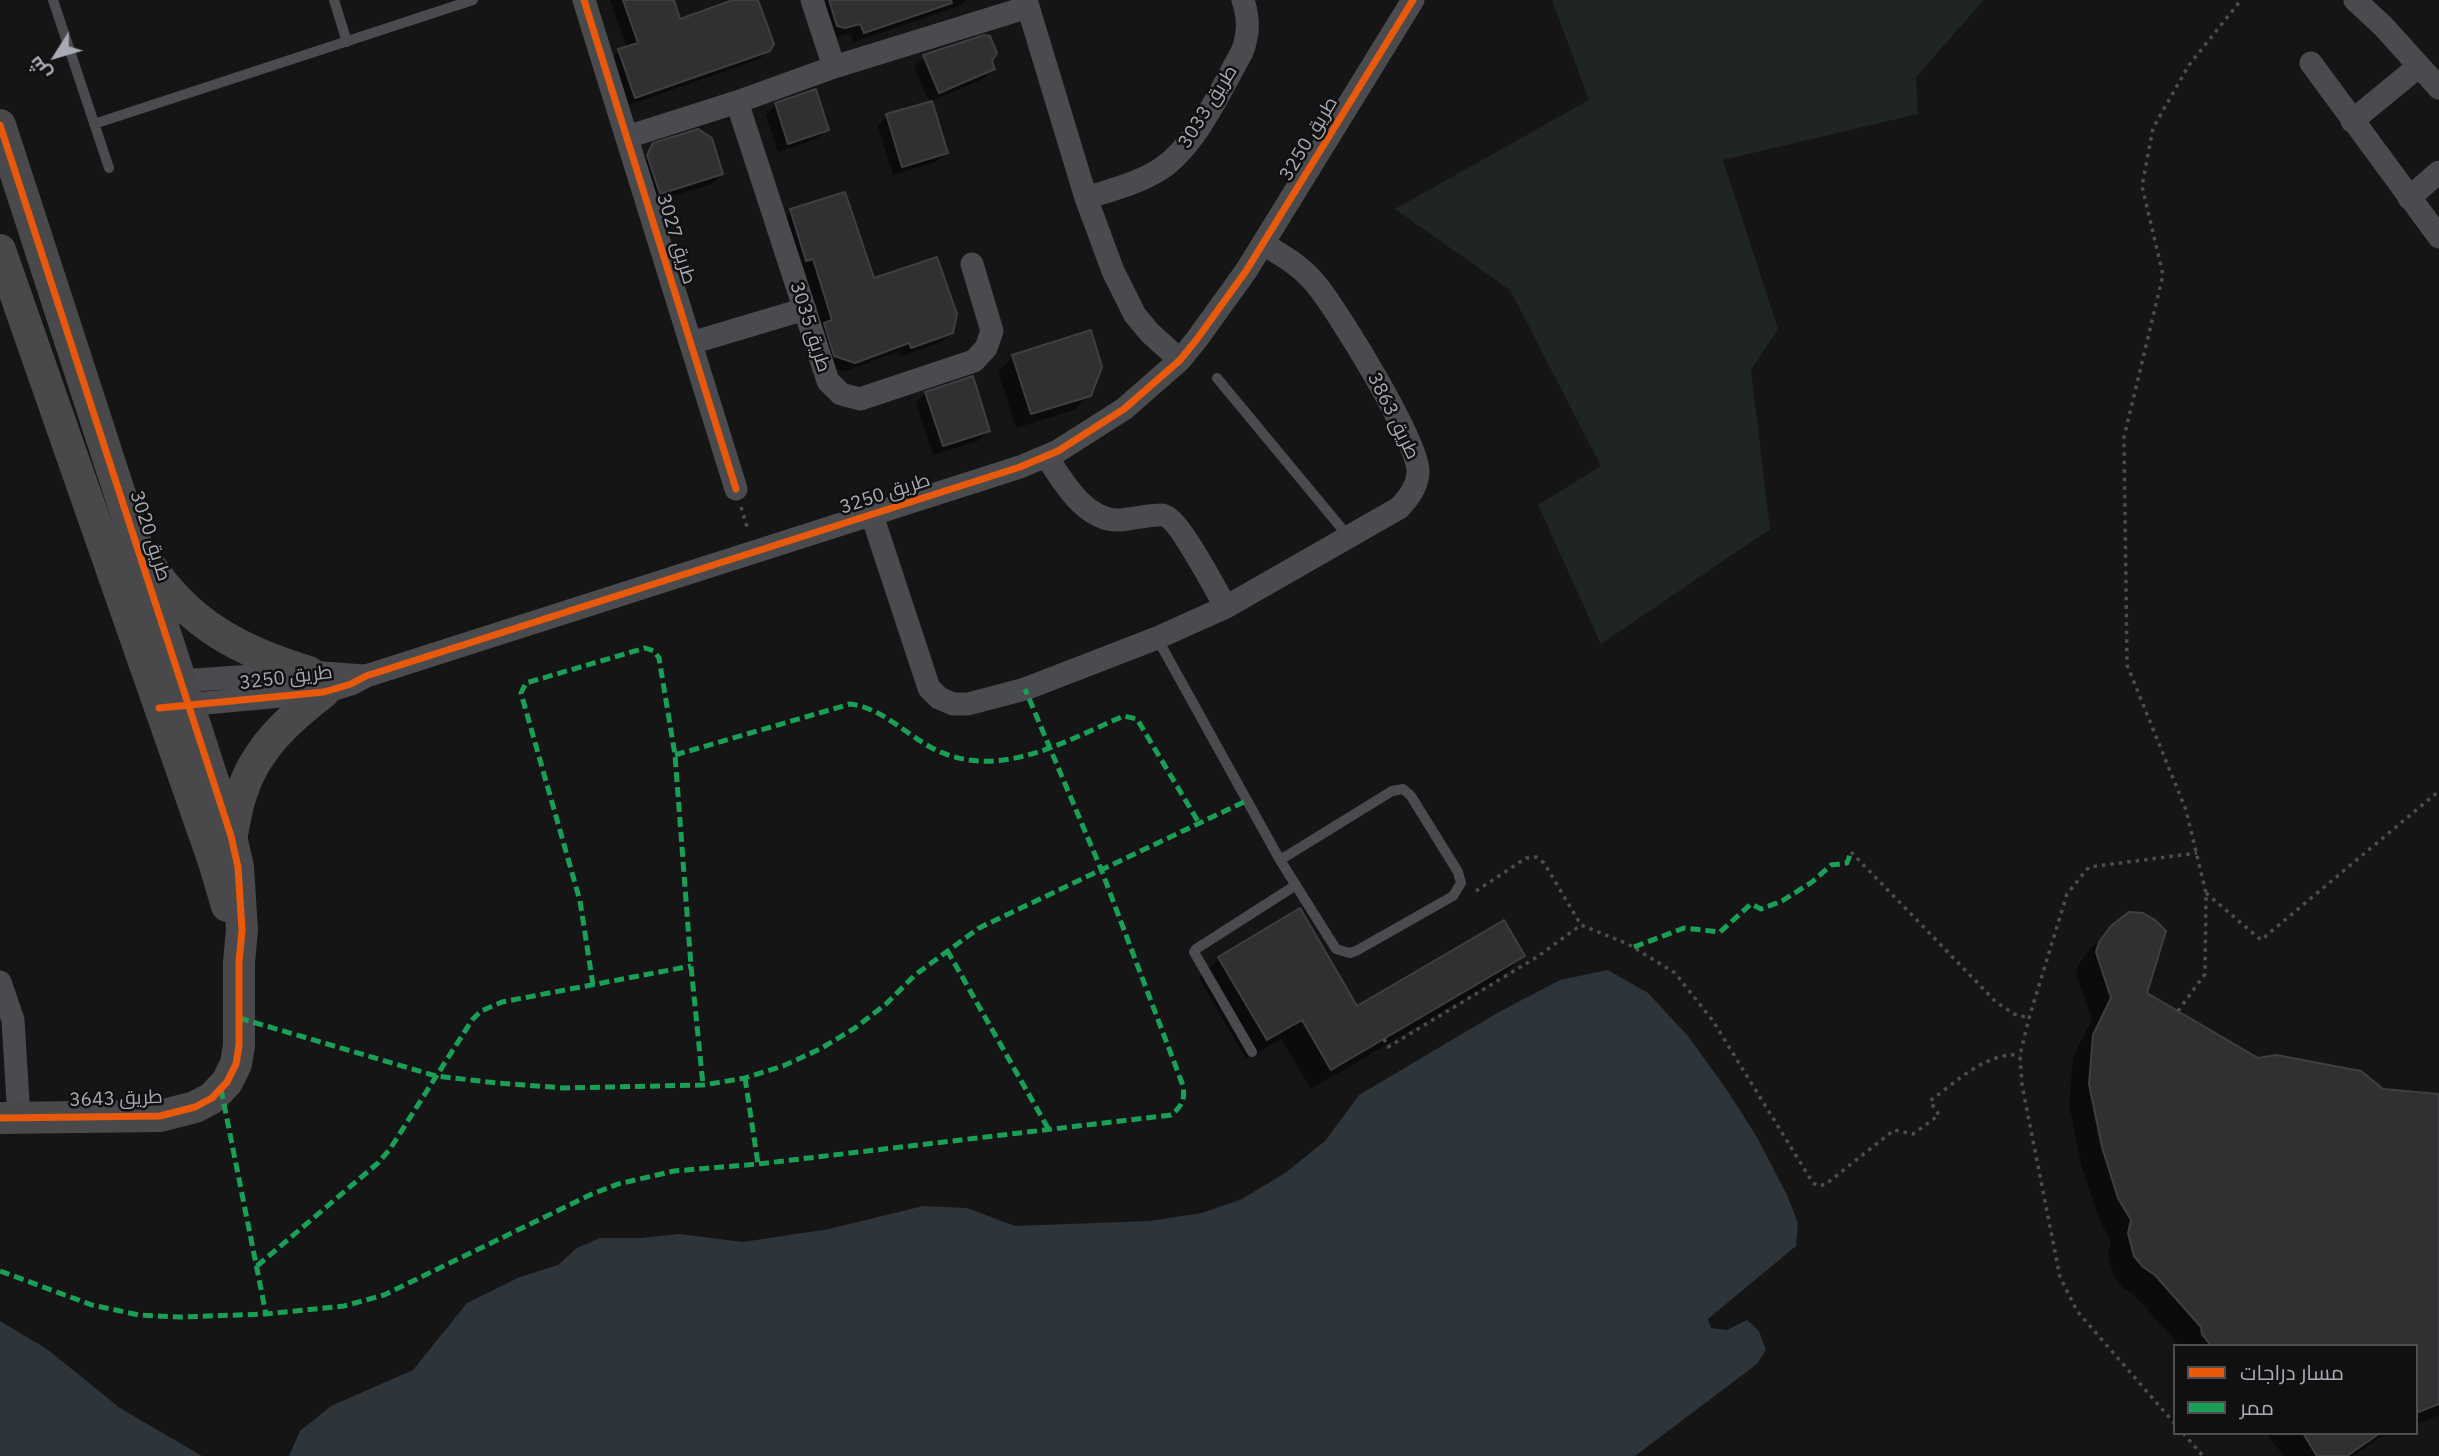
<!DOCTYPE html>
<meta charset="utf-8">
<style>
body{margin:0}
#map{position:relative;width:2439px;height:1456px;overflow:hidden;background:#151516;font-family:"IBM Plex Sans",Cairo,sans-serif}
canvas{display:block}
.legend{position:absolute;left:2173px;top:1344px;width:245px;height:91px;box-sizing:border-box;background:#101011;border:2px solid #4d4e53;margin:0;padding:9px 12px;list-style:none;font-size:21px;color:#a8abb5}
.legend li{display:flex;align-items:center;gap:14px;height:35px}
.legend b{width:35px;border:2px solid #4d4e53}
.north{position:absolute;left:21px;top:21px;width:70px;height:70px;-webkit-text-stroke:5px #101011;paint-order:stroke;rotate:233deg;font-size:19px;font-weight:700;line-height:28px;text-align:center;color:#a8abb5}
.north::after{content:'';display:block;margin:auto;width:24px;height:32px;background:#a8abb5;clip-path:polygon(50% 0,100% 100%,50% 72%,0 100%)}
</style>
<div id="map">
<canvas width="2439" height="1456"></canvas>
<ul class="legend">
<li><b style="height:9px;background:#e8590c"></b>مسار دراجات</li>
<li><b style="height:9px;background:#1a9f57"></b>ممر</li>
</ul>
<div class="north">ش</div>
</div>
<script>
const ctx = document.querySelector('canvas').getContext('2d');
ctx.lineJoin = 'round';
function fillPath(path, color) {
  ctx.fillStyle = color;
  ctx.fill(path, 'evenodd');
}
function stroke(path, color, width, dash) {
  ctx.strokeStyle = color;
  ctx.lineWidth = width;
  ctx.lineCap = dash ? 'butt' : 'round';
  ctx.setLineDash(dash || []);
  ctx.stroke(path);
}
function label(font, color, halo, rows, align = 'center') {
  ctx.font = font + ' "IBM Plex Sans",Cairo,sans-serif';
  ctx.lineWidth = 5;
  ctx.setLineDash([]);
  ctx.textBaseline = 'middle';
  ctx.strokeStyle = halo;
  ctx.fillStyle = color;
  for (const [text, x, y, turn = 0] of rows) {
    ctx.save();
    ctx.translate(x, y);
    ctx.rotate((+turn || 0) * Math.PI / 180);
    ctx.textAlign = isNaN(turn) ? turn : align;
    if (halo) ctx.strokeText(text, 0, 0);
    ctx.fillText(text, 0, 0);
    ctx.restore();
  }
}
const green = new Path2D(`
 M1552 0H1984L1916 77 1918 114 1723 160 1778 329 1751 370 1770 529 1601 644 1538 505 1601 466 1510 290 1395 209 1589 100Z`);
const water = new Path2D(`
 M1608 970 1648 993 1688 1036 1727 1090 1758 1139 1787 1195 1798 1223 1796 1246 1708 1319 1711 1328 1727 1330 1747 1320 1759 1331 1766 1350 1757 1364 1635 1456H289L300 1431 331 1406 413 1370 467 1303 520 1277 558 1265 577 1248 600 1238H641L679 1234 743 1242 829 1229 923 1206 967 1208 1015 1226 1150 1221 1202 1213 1242 1199 1285 1173 1325 1141 1359 1095 1499 1012 1560 980Z
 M0 1321 47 1349 120 1408 202 1456H0Z`);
const shadow = new Path2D(`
 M610 0H672L679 21 738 0H756L769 50 758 60 625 106 609 61 619 51 627 48Z
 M817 0H966L961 5 854 42 850 33 834 38Z
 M924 57 993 69 983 79 931 101 946 152 936 162 893 175 878 126 887 116 930 103 914 67Z
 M776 105 827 129 817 139 778 152 766 115Z
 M654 145 721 174 712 184 650 203 644 155Z
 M791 211 873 281 952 332 941 342 901 356 899 351 844 372 825 365 822 328 803 267 796 270 781 221Z
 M1013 356 1090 395 1074 410 1016 428 998 372Z
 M926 393 988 431 978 441 933 455 916 403Z
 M2112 927 2145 994 2258 1060 2382 1091 2439 1095V1415L2416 1424V1346H2180L2134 1295 2122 1287 2114 1277 2108 1254 2111 1241 2099 1219 2082 1168 2069 1105 2073 1057 2092 1019 2076 974 2079 964 2091 948Z
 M1523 956 1503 976 1311 1089 1281 1039 1246 1059 1199 978 1219 958 1357 1008Z
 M2266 1433H2392L2379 1438 2353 1456H2284Z`);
const building = new Path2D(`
 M623 0H674L680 19 733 0H758L774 44 770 51 635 98 618 49 638 43Z
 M829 0H951L952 3 864 33 860 24 845 28 837 26Z
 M984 35 990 36 997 53 992 61 995 69 939 93 923 55Z
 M816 89 829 130 788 144 775 103Z
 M932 101 948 153 902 167 886 114Z
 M698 129 712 138 723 174 660 194 647 155 653 143Z
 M845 192 874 278 937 257 957 314 953 333 911 348 909 343 855 363 834 356 824 323 832 320 813 259 806 261 790 209Z
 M1091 330 1102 367 1091 396 1031 414 1012 355Z
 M973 376 990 431 943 446 925 392Z
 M1300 908 1357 1006 1504 920 1525 956 1331 1070 1302 1020 1267 1040 1218 957Z
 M2129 912 2143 913 2155 920 2166 931 2147 993 2258 1058 2276 1055 2361 1071 2383 1089 2439 1094V1404L2416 1413V1346H2211L2202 1334 2201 1327 2155 1275 2143 1267 2134 1256 2128 1233 2131 1220 2118 1198 2102 1147 2089 1084 2093 1035 2111 998 2096 952 2099 942 2111 926Z
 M2303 1433H2380L2347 1456H2317Z`);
const path = new Path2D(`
 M741 507 748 530
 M1851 852 1996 1002 2014 1014 2029 1018
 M1476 891 1526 858 1536 857 1544 863 1581 925
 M2206 893 2261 940 2439 791
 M2178 1011 2205 974 2206 893 2186 810 2127 665 2124 437 2163 275 2142 186 2153 128 2189 65 2241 0
 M1384 1039 1388 1047 1537 957 1581 925 1628 944 1675 973 1713 1021 1813 1183 1819 1186 1826 1184 1894 1130 1913 1134 1939 1115 1930 1101C1956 1082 1986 1052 2020 1055
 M2175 1424 2077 1311 2060 1277 2022 1085 2020 1055 2029 1018 2067 894 2089 867 2197 853
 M2183 1433 2203 1456`);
const lane = new Path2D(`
 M53 0 109 168
 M334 0 347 42
 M94 124 473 0
 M1217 378 1348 536
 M1157 638 1280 860 1336 949 1350 953 1356 951 1453 896 1461 883 1458 872 1411 796 1403 789 1392 791 1280 860
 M1252 1052 1194 952 1196 949 1296 885`);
const street = new Path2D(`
 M584 0 736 489
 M812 0 834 67
 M1026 0 1086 198 1113 271 1135 315 1150 333 1180 360
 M2355 0 2383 26 2439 88
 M2311 63 2439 237
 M737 102 828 381 841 394 860 399 974 361 986 348 992 331 972 264
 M2352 121 2419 66
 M627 137 737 102 834 67 1028 7
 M1086 198C1111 190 1140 183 1162 168 1197 144 1221 89 1242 52 1249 34 1249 19 1243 0
 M2409 198 2439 172
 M691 343 805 309
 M1046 456C1063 481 1085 522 1120 520 1129 519 1157 514 1163 515 1179 518 1216 591 1226 607
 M872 515 929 688 939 698 953 704H968L1025 689 1157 638 1226 607 1399 508C1409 498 1418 486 1418 471 1418 441 1337 309 1315 283 1301 266 1282 255 1263 244
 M167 682 309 672 363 676
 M174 706 324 692 351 684 366 676 1020 467 1058 451 1124 409 1180 360 1197 339 1246 271 1413 0
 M0 982 13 1020 19 1118`);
const secondary = new Path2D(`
 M0 125 231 836 238 867 242 930 239 962V1045L236 1064 227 1082 212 1098 195 1107 160 1116 0 1118
 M0 250 214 862 227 906
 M149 564C189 625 242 652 309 672
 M232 834C235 820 237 805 242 792 256 748 289 719 324 692`);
const quiet = new Path2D(`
 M675 755 850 704C878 707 902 730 925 744 993 785 1060 743 1124 716L1137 719 1199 823
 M1634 947 1684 928 1720 932 1751 904 1761 909 1782 901 1812 882 1831 865 1847 863 1851 852
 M947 950 1049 1130
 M593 985 580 901 521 693 526 683 645 648 654 651 659 658 675 755 691 966 703 1085
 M239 1018 436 1076 497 1083 564 1088 703 1085 745 1078 783 1066 820 1049 855 1028 886 1004 915 975 979 928 1248 800
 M745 1078 758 1164
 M221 1089 266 1314
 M257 1266 378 1163 390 1149 472 1020 481 1011 502 1002 691 966
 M0 1271 92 1305 139 1315 180 1317 266 1314 344 1306 384 1295 592 1194 618 1184 674 1171 758 1164 1171 1115C1183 1106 1186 1097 1182 1083L1101 869 1025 689`);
const cycleway = new Path2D(`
 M584 0 736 489
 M0 125 231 836 238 867 242 930 239 962V1045L236 1064 227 1082 212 1098 195 1107 160 1116 0 1118
 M159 708 324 692 351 684 366 676 1020 467 1058 451 1124 409 1180 360 1197 339 1246 271 1413 0`);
const streetNames = [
 ["طريق 3033",1208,107,-58],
 ["طريق 3250",1309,139,-59],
 ["طريق 3027",676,239,73],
 ["طريق 3035",810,327,72],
 ["طريق 3863",1393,416,64],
 ["طريق 3250",885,494,-18],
 ["طريق 3020",150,536,72],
 ["طريق 3250",286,678,-7],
 ["طريق 3643",116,1099,-2]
];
fillPath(green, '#1f2621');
fillPath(water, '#2d343a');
fillPath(shadow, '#0007');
fillPath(building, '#303031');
stroke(building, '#3e3f42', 2);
stroke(path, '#4b4d4f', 3.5, [3.5, 5]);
stroke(lane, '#4a4b4e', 10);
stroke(street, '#4a4b4e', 23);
stroke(secondary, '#49494c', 32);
stroke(quiet, '#1a9f57', 5, [10, 5]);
stroke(cycleway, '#e8590c', 7);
label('19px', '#a8abb5', '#101011', streetNames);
</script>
